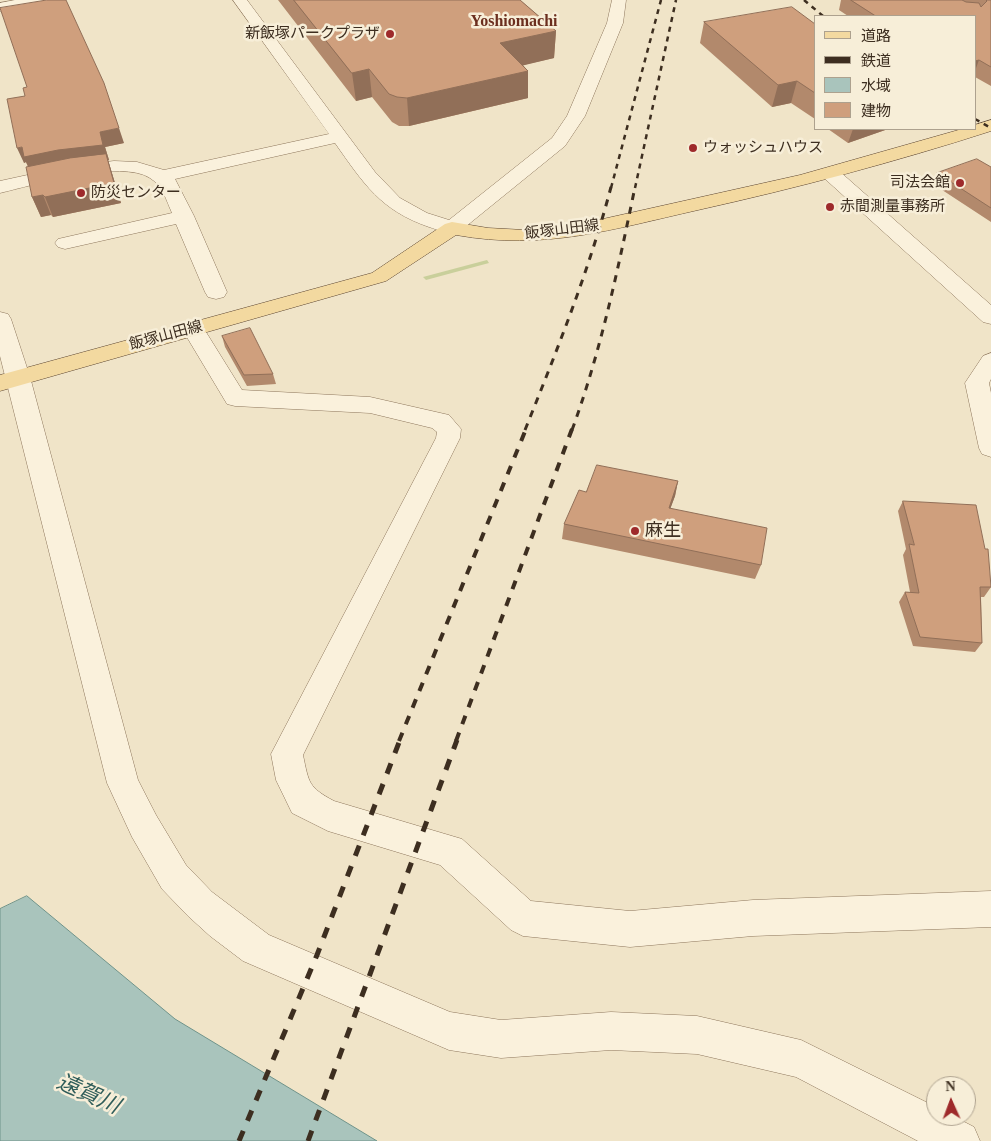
<!DOCTYPE html>
<meta charset="utf-8">
<style>
body{margin:0}
#map{position:relative;width:991px;height:1141px;overflow:hidden;background:#f0e4c8;font-family:"Times New Roman","Noto Sans JP",serif}
canvas{display:block}
.legend{position:absolute;left:814px;top:15px;width:162px;height:115px;box-sizing:border-box;background:#f7eed8;border:1px solid #ada18e;margin:0;padding:6px 9px;list-style:none;font-size:15px;color:#3d2e20}
.legend li{display:flex;align-items:center;gap:10px;height:25px}
.legend b{width:25px;border:1px solid #ada18e}
.north{position:absolute;left:926px;top:1076px;width:50px;height:50px;box-sizing:border-box;background:#f7eed8;border:1px solid #ada18e;border-radius:50%;rotate:358deg;font-size:14px;font-weight:700;line-height:20px;text-align:center;color:#3d2e20}
.north::after{content:'';display:block;margin:auto;width:18px;height:22px;background:#9e2a2b;clip-path:polygon(50% 0,100% 100%,50% 72%,0 100%)}
</style>
<div id="map">
<canvas width="991" height="1141"></canvas>
<ul class="legend">
<li><b style="height:6px;background:#f3d9a0"></b>道路</li>
<li><b style="height:6px;background:#3d2e20"></b>鉄道</li>
<li><b style="height:14px;background:#a9c4bc"></b>水域</li>
<li><b style="height:14px;background:#cf9f7d"></b>建物</li>
</ul>
<div class="north">N</div>
</div>
<script>
const ctx = document.querySelector('canvas').getContext('2d');
ctx.lineJoin = 'round';
function fillPath(path, color) {
  ctx.fillStyle = color;
  ctx.fill(path, 'evenodd');
}
function stroke(path, color, width, dash) {
  ctx.strokeStyle = color;
  ctx.lineWidth = width;
  ctx.lineCap = dash ? 'butt' : 'round';
  ctx.setLineDash(dash || []);
  ctx.stroke(path);
}
function label(font, color, halo, rows, align = 'center') {
  ctx.font = font + ' "Times New Roman","Noto Sans JP",serif';
  ctx.lineWidth = 5;
  ctx.setLineDash([]);
  ctx.textBaseline = 'middle';
  ctx.strokeStyle = halo;
  ctx.fillStyle = color;
  for (const [text, x, y, turn = 0] of rows) {
    ctx.save();
    ctx.translate(x, y);
    ctx.rotate((+turn || 0) * Math.PI / 180);
    ctx.textAlign = isNaN(turn) ? turn : align;
    if (halo) ctx.strokeText(text, 0, 0);
    ctx.fillText(text, 0, 0);
    ctx.restore();
  }
}
const green = new Path2D(`
 M487 260 489 263 426 280 423 277Z`);
const water = new Path2D(`
 M27 896 175 1019 377 1141H0V909Z`);
const minor = new Path2D(`
 M15 0H49L47 3 42 4 0 11V3Z
 M233 0H247L375 172 400 198 427 213 449 220 552 138 567 116 607 23 612 0H626L623 23 585 116 565 146 459 232C448 235 439 230 429 227 380 210 364 184 335 143L175 179 194 216 227 292 224 297 216 299 208 297 205 292 176 224 65 249 58 247 55 243 58 239 172 213C166 200 163 186 150 178 122 159 33 185 0 193V181L64 167 114 161 137 162 164 170 329 134Z
 M831 168 838 170 991 305V324L983 322 824 178 822 174 824 170Z
 M0 312 8 314 11 319 30 377 138 780 156 815 186 865 212 892 269 935 450 1012 501 1020 611 1012 697 1016 801 1040 936 1107V1116H953L974 1127 980 1141H918L796 1077 697 1054 611 1050 501 1058 449 1050 243 961 210 936 188 916 162 889 132 837 107 783 0 356Z
 M193 322 201 324 242 390 370 397 449 415 461 429 460 438 303 755C309 783 308 787 334 801L462 839 531 901 630 911 753 900 991 891V927L753 936 630 947 523 936 511 930 440 865 328 831 292 813 276 780 271 754 436 438 437 432 432 428 370 413 235 406 227 404 182 329 185 324Z
 M991 353V379L989 383 991 393V457L982 454 979 448 965 383 983 356Z`);
const major = new Path2D(`
 M991 120V131C895 162 797 188 698 210 613 229 545 251 456 235L386 281 0 391V375L372 273 445 224 452 222 488 228 525 230 585 223 800 175 962 129H975V125Z`);
const railFar3 = new Path2D(`
 M804 0 823 16
 M975 119 991 128
 M611 188 661 0
 M635 188 676 0`);
const railFar2 = new Path2D(`
 M525 430C557 350 589 271 611 187
 M572 430C601 351 618 269 635 187`);
const railFar1 = new Path2D(`
 M399 741 526 429
 M456 741 572 429`);
const rail = new Path2D(`
 M239 1141 317 955 400 740
 M308 1141 457 740`);
const wall = new Path2D(`
 M278 0H520L556 31 554 58 523 65 528 71V98L409 126H399L392 122 372 97 356 101Z
 M841 0H991V86L975 77V16H848L839 10Z
 M704 22 815 24V119L791 103 772 107 700 43Z
 M25 96 124 143 105 147 109 160H108L121 203 53 217 51 215 41 217 32 197 28 167 26 162 24 163Z
 M828 129H888L848 143Z
 M991 167V222L933 184 937 173Z
 M222 336 273 374 276 384 247 386 225 347Z
 M678 481 675 496 670 509 761 565 755 579 562 539 564 524 586 492Z
 M903 501 991 587 984 597H981L982 643 975 652 913 646 899 602 905 592H910L903 555 906 549 898 511Z`);
const shadedWall = new Path2D(`
 M556 31 554 58 500 71V43Z
 M979 60 975 71V61Z
 M369 69 372 97 356 101 352 73Z
 M528 71V98L409 126 407 98Z
 M797 81 791 103 772 107 778 85Z
 M119 128 124 143 105 147 109 160H108L121 203 53 217 45 197 31 172 26 162 24 163 17 148Z
 M853 129H888L848 143Z
 M43 195 51 215 41 217 32 197Z
 M678 481 675 496 665 523 669 508Z`);
const building = new Path2D(`
 M47 0H66L104 83 119 128 100 132 103 145 58 150 24 157 22 147 17 148 7 99 25 96 23 88 27 87 0 8Z
 M294 0H520L556 31 500 43 528 71 407 98 397 97 389 94 369 69 352 73Z
 M851 0H962L966 2 979 3 981 7 987 1 986 0H991V67L979 60 975 61V16H876Z
 M792 7 815 24V93L797 81 778 85 704 22Z
 M106 154 114 183 45 197 43 195 32 197 26 167 70 158Z
 M977 159 991 167V208L937 173Z
 M250 328 273 374 244 375 222 336Z
 M597 465 678 481 669 508 767 528 761 565 564 524 579 490 586 492Z
 M903 501 976 505 985 549H988L991 587H980L982 643 920 637 905 592 919 593 909 544 914 545Z`);
const markers = [
 [390,34,5,"#9e2a2b"],
 [693,148,5,"#9e2a2b"],
 [960,183,5,"#9e2a2b"],
 [81,193,5,"#9e2a2b"],
 [830,207,5,"#9e2a2b"],
 [635,531,5,"#9e2a2b"]
];
const farPoinames = [
 ["新飯塚パークプラザ",380,34,"right"],
 ["ウォッシュハウス",703,148],
 ["司法会館",950,183,"right"],
 ["防災センター",91,193],
 ["赤間測量事務所",840,207]
];
const farStreetnames = [
 ["飯塚山田線",562,230,-7],
 ["飯塚山田線",166,336,-15]
];
const farQuarternames = [
 ["Yoshiomachi",514,22]
];
const poiNames = [
 ["麻生",645,531]
];
const nearWaternames = [
 ["遠賀川",88,1095,24]
];
fillPath(green, '#c9cf9b');
fillPath(water, '#a9c4bc');
stroke(water, '#6f938a', 1);
stroke(minor, '#8d765c', 1);
stroke(major, '#5b4430', 1);
fillPath(minor, '#faf1dc');
fillPath(major, '#f3d9a0');
stroke(railFar3, '#3d2e20', 2.5, [5, 5]);
stroke(railFar2, '#3d2e20', 3, [7, 7]);
stroke(railFar1, '#3d2e20', 4, [9, 9]);
stroke(rail, '#3d2e20', 5, [11, 11]);
fillPath(wall, '#b2896c');
fillPath(shadedWall, '#916f58');
fillPath(building, '#cf9f7d');
stroke(building, '#916f58', 1);
for (const [x, y, r, color] of markers) {
  const dot = new Path2D();
  dot.arc(x, y, r, 0, 2 * Math.PI);
  ctx.fillStyle = color;
  ctx.fill(dot);
  stroke(dot, '#f7eed8', 2);
}
label('15px', '#3d2e20', '#f7eed8', farPoinames, 'left');
label('15px', '#3d2e20', '#f7eed8', farStreetnames);
label('bold 16px', '#6b2e1e', '#f7eed8', farQuarternames);
label('18px', '#3d2e20', '#f7eed8', poiNames, 'left');
label('italic 22px', '#2f5d5a', '#f7eed8', nearWaternames);
</script>
